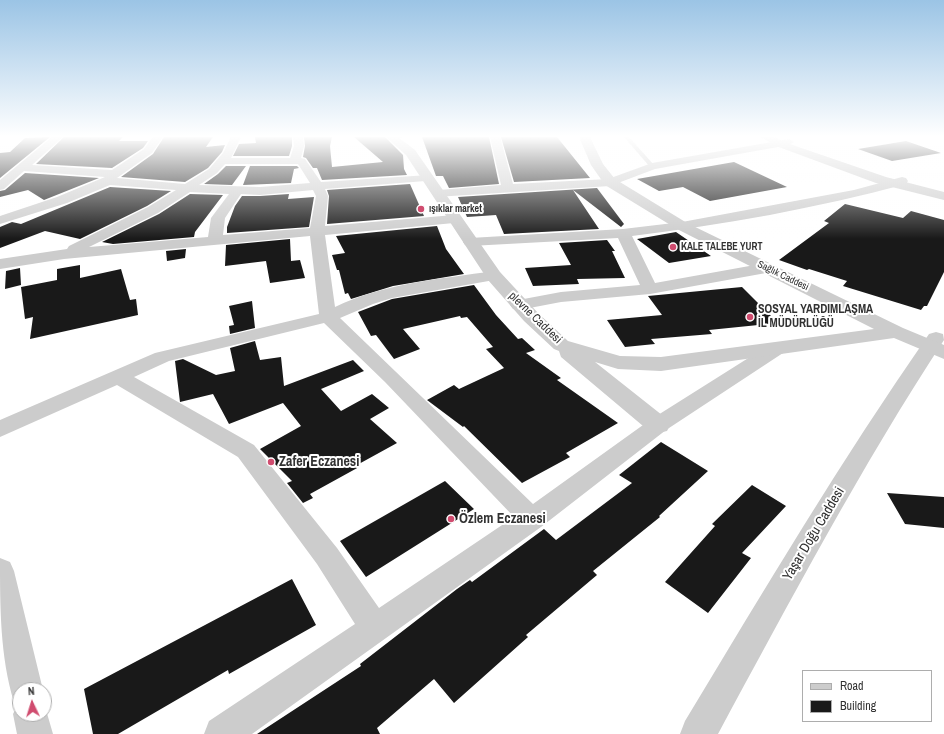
<!DOCTYPE html>
<meta charset="utf-8">
<style>
body{margin:0}
#map{position:relative;width:944px;height:734px;overflow:hidden;background:#fff;font-family:"Archivo Narrow",sans-serif}
canvas{display:block}
.legend{position:absolute;left:802px;top:670px;width:130px;height:52px;box-sizing:border-box;background:#fff;border:1px solid #adadad;margin:0;padding:5px 7px;list-style:none;font-size:12px;color:#323232}
.legend li{display:flex;align-items:center;gap:8px;height:20px}
.legend b{width:20px;border:1px solid #adadad}
.north{position:absolute;left:12px;top:682px;width:40px;height:40px;box-sizing:border-box;background:#fff;border:1px solid #adadad;border-radius:50%;rotate:356deg;font-size:11px;font-weight:700;line-height:16px;text-align:center;color:#323232}
.north::after{content:'';display:block;margin:auto;width:14px;height:18px;background:#d04c6f;clip-path:polygon(50% 0,100% 100%,50% 72%,0 100%)}
</style>
<div id="map">
<canvas width="944" height="734"></canvas>
<ul class="legend">
<li><b style="height:5px;background:#ccc"></b>Road</li>
<li><b style="height:11px;background:#191919"></b>Building</li>
</ul>
<div class="north">N</div>
</div>
<script>
const ctx = document.querySelector('canvas').getContext('2d');
ctx.lineJoin = 'round';
function fillPath(path, color) {
  ctx.fillStyle = color;
  ctx.fill(path, 'evenodd');
}
function stroke(path, color, width, dash) {
  ctx.strokeStyle = color;
  ctx.lineWidth = width;
  ctx.lineCap = dash ? 'butt' : 'round';
  ctx.setLineDash(dash || []);
  ctx.stroke(path);
}
function label(font, color, halo, rows, align = 'center') {
  ctx.font = font + ' "Archivo Narrow",sans-serif';
  ctx.lineWidth = 4;
  ctx.setLineDash([]);
  ctx.textBaseline = 'middle';
  ctx.strokeStyle = halo;
  ctx.fillStyle = color;
  for (const [text, x, y, turn = 0] of rows) {
    ctx.save();
    ctx.translate(x, y);
    ctx.rotate((+turn || 0) * Math.PI / 180);
    ctx.textAlign = isNaN(turn) ? turn : align;
    if (halo) ctx.strokeText(text, 0, 0);
    ctx.fillText(text, 0, 0);
    ctx.restore();
  }
}
const building = new Path2D(`
 M45 137H50L0 178V153L10 152 25 138Z
 M64 137H123L119 141H148L143 148 112 168 36 164Z
 M164 137H213L206 147 225 145 222 152 208 168 185 182 121 177 153 154Z
 M255 137H292V146L289 156H233L239 144 256 143Z
 M304 137H332L330 146 332 167 383 162 354 137H385L403 155 404 169 407 175 322 180 317 168H313L306 158 303 157 305 146Z
 M422 137H489L499 184 449 188 443 176H436Z
 M501 137H557L590 178 514 182Z
 M906 141 941 153 892 161 858 149Z
 M734 162 787 187 710 201 683 187 659 191 637 179Z
 M226 166H246L232 185 204 184 218 174Z
 M250 166H297L299 168 294 169 291 183 243 185Z
 M25 173 99 178 44 200 28 190 0 197V191L5 190Z
 M410 184 424 216 327 224 329 196 327 190Z
 M110 187 171 191 147 206 80 239 45 231 0 248V227L12 222 21 224Z
 M597 188 624 224 621 227 573 190 599 229 504 234 496 215 467 217 458 197Z
 M190 194 223 195 195 232 194 237 113 244 102 242 159 214Z
 M289 194 288 199 314 197 309 227 227 233V227L235 206 242 196H260Z
 M845 204 903 218 911 211 944 220V272L927 306H924L921 310 843 286 847 281 809 269 807 270 779 260 829 223 824 221Z
 M437 226 446 249 464 274 393 286 351 299 348 293 345 294 339 270H337L332 255 345 253 336 236Z
 M676 232 711 256 669 263 637 239Z
 M290 239 291 261 300 260 305 278 270 283 266 261 225 266 226 245Z
 M607 240 615 251H612L625 278 577 279 579 284 533 286 525 268 571 265 559 243Z
 M186 249 185 258 167 261 166 251Z
 M80 265V278L121 269 130 300 136 299 138 315 30 339 33 317 25 319 21 287 57 280V269Z
 M20 268 21 285 5 289 6 271Z
 M474 285 496 315 518 339 522 338 535 350 526 353 561 378 557 380 618 423 566 453 570 457 522 483 464 426 463 427 427 400 454 385 459 389 504 368 486 349 493 347 467 317 461 318 460 316 403 329 420 349 394 359 376 335 371 336 358 312 392 299Z
 M742 287 778 323 709 330 712 334 651 339 655 344 625 347 607 320 662 315 648 296Z
 M252 301 255 328 230 334 229 326 234 325 229 306Z
 M255 341 260 360 281 357 284 386 353 360 364 371 321 389 341 411 372 394 389 408 370 419 397 443 357 465 359 467 310 494 313 498 303 503 287 483 292 481 260 449 301 426 283 403 229 424 213 394 180 402 175 361 183 359 216 375 235 371 230 348Z
 M661 442 708 471 659 516 660 517 593 571 597 575 526 635 528 637 454 703 434 679 377 728 380 734H257L361 666 360 664 457 589 470 580 472 582 544 529 556 540 632 483 619 475Z
 M445 481 474 509 366 577 340 541Z
 M752 485 786 506 742 553 751 558 708 613 665 582 715 526 712 524Z
 M887 493 944 497V528L905 524Z
 M292 579 316 625 229 674 228 670 118 734H93L84 689Z`);
const service = new Path2D(`
 M624 137H629L654 165V167H650Z`);
const minor = new Path2D(`
 M52 137H63L32 165 112 170 144 149 153 137H163L152 153 117 178 185 184 209 169 223 153 231 137H241L231 158H290L294 146 293 137H303L304 146 301 158 305 159 321 182 429 175 431 177 429 179 425 181 325 189 328 196 325 226 454 215 459 216 461 219 459 222 454 223 325 235 335 307C384 283 441 279 494 271L500 273 502 276 500 279 392 298 373 304 340 318 533 504 650 420 769 345 776 343 783 345 786 349 783 353 666 430 541 527 252 734H204L209 721 355 624 317 564 238 457 117 385 0 437V420L155 353 319 314 310 236 64 259 0 269V259L67 249 69 246 148 207 176 190 110 185 67 203 0 224V216L57 197 105 177 24 171 4 189 0 190V180ZM225 164H298L310 183 260 187 199 185 217 173ZM313 190 316 196 310 228 223 235 225 218 241 194 260 195ZM190 192 229 194 211 218 208 237 89 247 158 213ZM324 323 385 382 514 517 379 608 337 548 254 445 134 377 169 361Z
 M388 137H402L397 140 389 139Z
 M490 137H500L513 184 608 179 652 163 789 139 794 142 789 145 655 169 610 186 435 197 433 194 435 191 439 190 501 185Z
 M902 177 906 178 908 181 906 184C817 208 723 225 632 236L655 283 766 263 772 265 774 268 772 271 766 273 650 294 561 302 519 310 513 309 510 305 513 301 561 292 640 285 618 238 470 246 465 245 463 242 465 239 470 238 623 229 682 222 854 190Z
 M936 332 943 334 944 340C861 467 790 601 718 734H680L685 721C764 590 842 459 929 334Z
 M0 558 10 562 14 571 43 690H20V714H44V703L53 734H17L13 714 18 704 14 702C0 657 0 606 0 558Z`);
const tertiary = new Path2D(`
 M386 137H398L415 150 500 272 538 313 568 341 620 356 661 357 874 329 677 229 605 185 591 165 579 137H590L603 164 615 179 687 223 903 328 944 345V359L894 338 661 371 618 369 595 362 667 419 670 425 667 431 658 433 649 431 561 357 559 351 554 349 524 321 488 280 406 155Z
 M761 137H774L784 142 886 177 944 192V200L876 183 776 146Z`);
const markers = [
 [421,209,4,"#d04c6f"],
 [673,247,4,"#d04c6f"],
 [750,317,4,"#d04c6f"],
 [271,462,4,"#d04c6f"],
 [451,519,4,"#d04c6f"]
];
const farPoinames = [
 ["ışıklar market",429,209],
 ["KALE TALEBE YURT",681,247]
];
const farStreetnames = [
 ["Sağlık Caddesi",783,276,26]
];
const poiNames = [
 ["SOSYAL YARDIMLAŞMA",758,310],
 ["İL MÜDÜRLÜĞÜ",758,324]
];
const streetNames = [
 ["plevne Caddesi",535,318,44]
];
const nearPoinames = [
 ["Zafer Eczanesi",279,462],
 ["Özlem Eczanesi",459,519]
];
const nearStreetnames = [
 ["Yaşar Doğu Caddesi",814,534,-59]
];
fillPath(building, '#191919');
fillPath(service, '#ccc');
fillPath(minor, '#ccc');
fillPath(tertiary, '#ccc');
const sky = ctx.createLinearGradient(0, 0, 0, 239);
sky.addColorStop(0, '#9bc4e5');
sky.addColorStop(0.57, '#fff');
sky.addColorStop(1, '#ffffff00');
ctx.fillStyle = sky;
ctx.fillRect(0, 0, 944, 239);
for (const [x, y, r, color] of markers) {
  const dot = new Path2D();
  dot.arc(x, y, r, 0, 2 * Math.PI);
  ctx.fillStyle = color;
  ctx.fill(dot);
  stroke(dot, '#fff', 1.5);
}
label('bold 10px', '#323232', '#fff', farPoinames, 'left');
label('10px', '#323232', '#fff', farStreetnames);
label('bold 12px', '#323232', '#fff', poiNames, 'left');
label('12px', '#323232', '#fff', streetNames);
label('bold 14px', '#323232', '#fff', nearPoinames, 'left');
label('14px', '#323232', '#fff', nearStreetnames);
</script>
